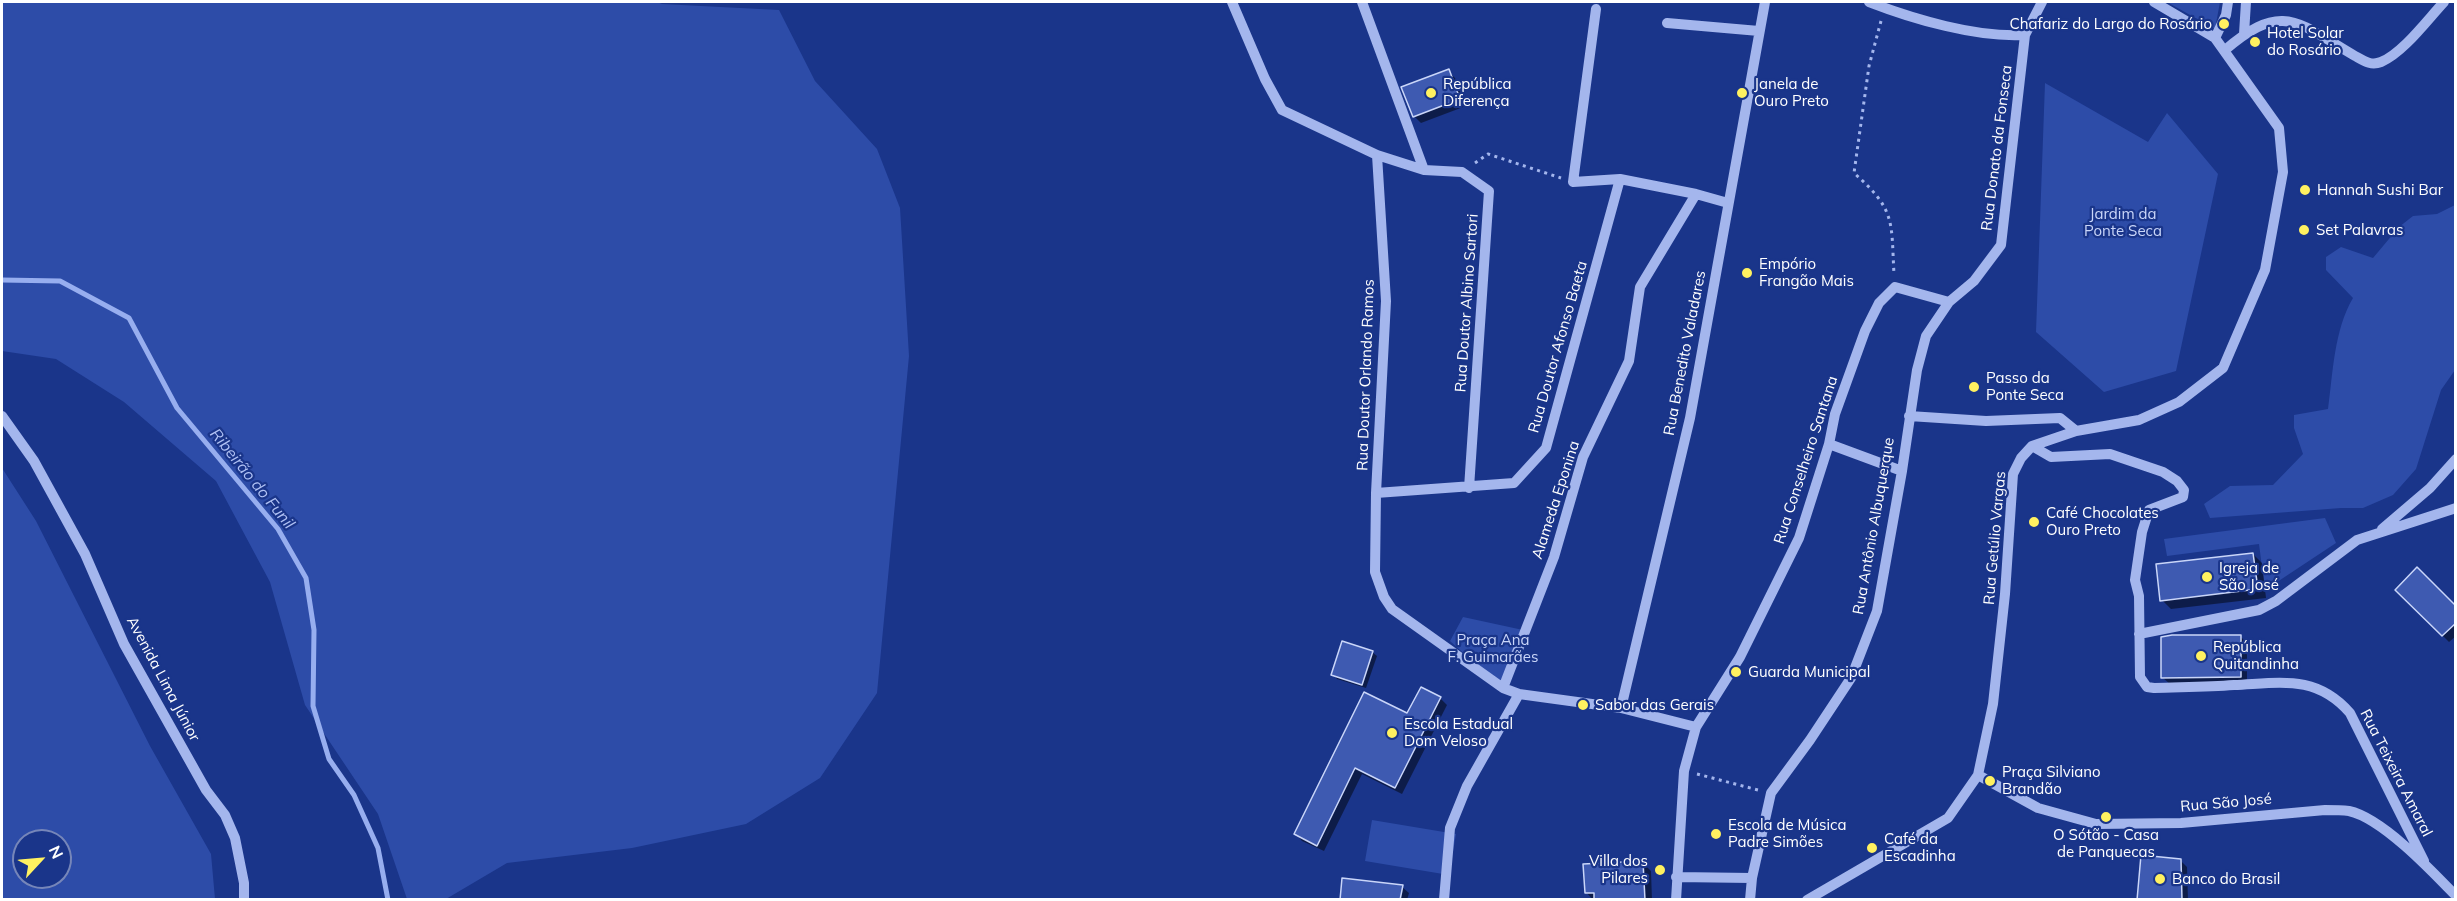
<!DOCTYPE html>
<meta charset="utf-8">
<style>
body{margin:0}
#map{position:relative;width:2457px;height:901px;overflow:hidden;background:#1a358a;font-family:Mulish,sans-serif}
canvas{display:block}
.frame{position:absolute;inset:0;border:3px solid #fff;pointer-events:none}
.north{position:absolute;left:12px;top:829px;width:60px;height:60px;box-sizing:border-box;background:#1a358a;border:2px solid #7686b9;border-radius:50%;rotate:64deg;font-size:16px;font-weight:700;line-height:24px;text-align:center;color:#fff}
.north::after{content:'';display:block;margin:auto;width:21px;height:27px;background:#fff160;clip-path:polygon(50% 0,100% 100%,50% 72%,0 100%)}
</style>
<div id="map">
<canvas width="2457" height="901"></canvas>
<div class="frame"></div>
<div class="north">N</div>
</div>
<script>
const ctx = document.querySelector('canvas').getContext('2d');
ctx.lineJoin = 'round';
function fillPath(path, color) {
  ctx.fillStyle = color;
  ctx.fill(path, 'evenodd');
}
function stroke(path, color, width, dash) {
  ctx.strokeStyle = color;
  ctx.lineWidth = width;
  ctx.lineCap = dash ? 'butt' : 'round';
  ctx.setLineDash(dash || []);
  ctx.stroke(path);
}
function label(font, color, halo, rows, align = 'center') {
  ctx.font = font + ' Mulish,sans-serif';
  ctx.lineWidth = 4.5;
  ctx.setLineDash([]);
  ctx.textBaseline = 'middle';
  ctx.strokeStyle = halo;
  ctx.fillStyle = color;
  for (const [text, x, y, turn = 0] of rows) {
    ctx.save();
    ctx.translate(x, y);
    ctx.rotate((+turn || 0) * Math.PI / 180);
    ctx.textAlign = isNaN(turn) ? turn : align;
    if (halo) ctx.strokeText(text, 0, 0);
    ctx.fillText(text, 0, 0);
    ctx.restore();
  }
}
const green = new Path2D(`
 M2 2H657L662 4 779 10 815 81 877 149 900 208 909 356 877 693 820 778 746 824 632 848 507 863 446 899H407L378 814 305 705 270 582 216 481 124 402 56 359 2 351Z
 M2167 2H2220L2215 29Z
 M2045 83 2148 142 2167 113 2218 174 2176 371 2104 392 2036 332Z
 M2455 205V370L2441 390 2416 469 2393 495 2363 508H2341L2210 518 2204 504 2230 486 2273 485 2303 454 2294 428V415L2328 409C2333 373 2334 330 2353 298L2326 270V257L2341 247 2373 258 2399 227 2413 216 2437 214Z
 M2 468 36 521 150 746 211 854 215 899H2ZM24 841H60V877H24Z
 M2325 518 2336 543 2265 590 2259 544 2167 556 2164 539Z
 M1463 617 1523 630 1528 639 1502 683 1494 681 1450 641Z
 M1372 820 1456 834 1449 875 1365 861Z`);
const shadow = new Path2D(`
 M1448 71 1455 78 1466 106 1421 123 1414 116Z
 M2253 554 2262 563 2266 598 2171 609 2162 600Z
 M2397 590 2456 608V636L2449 642Z
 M2240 636 2247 643V683L2170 684 2163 678Z
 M1372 652 1377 656 1366 688 1337 679 1333 674Z
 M1364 694 1408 715 1440 698 1447 705 1402 794 1362 774 1324 851 1302 841 1296 834Z
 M2180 860 2187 867 2188 900H2139Z
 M1642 862 1651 871 1652 900H1593L1586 892Z
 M1402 887 1409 893 1407 900H1342Z`);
const stream = new Path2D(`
 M2 280 60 281 129 318 177 408 278 529 306 578 314 630 313 706 329 759 354 795 378 848 388 900`);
const building = new Path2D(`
 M1449 69 1460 99 1413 117 1401 87Z
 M2253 553 2258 589 2160 601 2156 564Z
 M2417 567 2456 606V623L2442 636 2395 590Z
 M2172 635H2241V677L2161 678V637Z
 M1342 641 1373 651 1362 685 1331 675Z
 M1421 687 1441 697 1395 788 1355 768 1317 846 1294 834 1364 692 1407 713Z
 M2141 855 2181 859 2182 900H2137Z
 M1643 861 1645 900H1594V893H1585L1583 864Z
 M1342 878 1403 885 1400 900H1340Z`);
const path = new Path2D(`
 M1881 21 1869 66 1854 173C1896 210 1891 221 1894 274
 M1475 163 1488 154 1561 178
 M1697 774 1758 790`);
const minor = new Path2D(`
 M1232 2 1265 79 1282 110 1377 155 1424 170 1462 172 1489 191 1469 488
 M1362 2 1424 170
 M1869 2C1913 19 1977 38 2025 35
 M1596 9 1573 182 1620 179 1696 194 1728 203
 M1667 23 1759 31
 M2244 34 2246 2
 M2215 38 2226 15 2228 2
 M2225 50C2283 0 2298 23 2355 56 2364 61 2371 66 2381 62 2403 53 2428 19 2444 2
 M1377 155 1386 301 1376 493 1375 572 1384 597 1392 609 1503 688 1519 694 1621 708 1696 727
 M2 416 34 461 85 554 124 644 206 790 225 815 235 838 244 883V900
 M1909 416 1986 421 2060 418 2076 431
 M1829 444 1902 471
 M2032 446 2051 457 2110 454 2163 472 2177 481 2184 490 2183 497 2149 510 2142 532 2135 580 2139 596 2140 677 2147 687 2154 688C2181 687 2207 687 2234 685 2280 683 2316 674 2350 713L2424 861
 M1376 493 1514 483 1546 448 1620 179
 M2382 529 2430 488 2456 459
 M2139 634 2259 610 2276 601 2357 540 2456 508
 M1503 688 1554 557 1583 457 1629 361 1640 287 1696 194
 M1621 708 1690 418 1765 2
 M1978 775 2038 808 2096 824 2181 823 2325 810C2332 810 2341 810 2349 811 2382 818 2432 871 2456 896
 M1676 877 1752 878
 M1444 900 1450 828 1467 786 1519 694
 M1676 900 1684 771 1696 727 1740 657 1799 538 1829 444 1835 414 1865 331 1879 303 1895 287 1949 302
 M1750 900 1752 878 1771 793 1810 740 1851 678 1877 611 1902 471 1917 370 1926 336 1949 302 1974 281 2001 245 2025 35 2042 2
 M1807 900 1948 818 1978 775 1993 704 2005 594 2013 474 2021 458 2032 446 2076 431 2139 420 2179 402 2223 368 2265 270 2283 172 2279 128 2215 38 2154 2`);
const markers = [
 [2224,24,6,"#fff160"],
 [2255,42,6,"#fff160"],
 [1431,93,6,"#fff160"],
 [1742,93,6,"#fff160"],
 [2305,190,6,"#fff160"],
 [2304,230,6,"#fff160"],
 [1747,273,6,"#fff160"],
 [1974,387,6,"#fff160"],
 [2034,522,6,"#fff160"],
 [2207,577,6,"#fff160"],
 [2201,656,6,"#fff160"],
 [1736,672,6,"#fff160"],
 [1583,705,6,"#fff160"],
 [1392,733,6,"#fff160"],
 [1990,781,6,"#fff160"],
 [2106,817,6,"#fff160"],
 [1716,834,6,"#fff160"],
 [1872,848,6,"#fff160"],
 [1660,870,6,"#fff160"],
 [2160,879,6,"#fff160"]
];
const poiNames = [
 ["Chafariz do Largo do Rosário",2212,24,"right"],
 ["Hotel Solar",2267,33],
 ["do Rosário",2267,50],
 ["República",1443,84],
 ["Diferença",1443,101],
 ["Janela de",1754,84],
 ["Ouro Preto",1754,101],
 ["Hannah Sushi Bar",2317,190],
 ["Set Palavras",2316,230],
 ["Empório",1759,264],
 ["Frangão Mais",1759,281],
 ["Passo da",1986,378],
 ["Ponte Seca",1986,395],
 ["Café Chocolates",2046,513],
 ["Ouro Preto",2046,530],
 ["Igreja de",2219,568],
 ["São José",2219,585],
 ["República",2213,647],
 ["Quitandinha",2213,664],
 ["Guarda Municipal",1748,672],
 ["Sabor das Gerais",1595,705],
 ["Escola Estadual",1404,724],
 ["Dom Veloso",1404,741],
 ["Praça Silviano",2002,772],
 ["Brandão",2002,789],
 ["Escola de Música",1728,825],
 ["Padre Simões",1728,842],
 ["O Sótão - Casa",2106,835,"center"],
 ["de Panquecas",2106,852,"center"],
 ["Café da",1884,839],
 ["Escadinha",1884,856],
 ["Villa dos",1648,861,"right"],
 ["Pilares",1648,878,"right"],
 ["Banco do Brasil",2172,879]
];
const streetNames = [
 ["Rua Donato da Fonseca",1997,148,-83],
 ["Rua Doutor Albino Sartori",1467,303,-86],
 ["Rua Doutor Afonso Baeta",1558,347,-74],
 ["Rua Benedito Valadares",1685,353,-79],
 ["Rua Doutor Orlando Ramos",1366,375,-88],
 ["Rua Conselheiro Santana",1806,460,-72],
 ["Alameda Eponina",1556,500,-72],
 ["Rua Antônio Albuquerque",1874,526,-80],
 ["Rua Getúlio Vargas",1995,538,-85],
 ["Avenida Lima Júnior",163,679,62],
 ["Rua Teixeira Amaral",2396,773,63],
 ["Rua São José",2226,803,-5]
];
const parkNames = [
 ["Jardim da",2123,214],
 ["Ponte Seca",2123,231],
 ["Praça Ana",1493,640],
 ["F. Guimarães",1493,657]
];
const waterNames = [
 ["Ribeirão do Funil",252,479,51]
];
fillPath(green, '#2d4ca8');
fillPath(shadow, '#0007');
stroke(stream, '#97aeef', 5);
fillPath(building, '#3e5ab1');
stroke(building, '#cad6f9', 1.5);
stroke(path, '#a4b6ed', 3, [3, 4.5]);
stroke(minor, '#a4b6ed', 10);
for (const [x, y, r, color] of markers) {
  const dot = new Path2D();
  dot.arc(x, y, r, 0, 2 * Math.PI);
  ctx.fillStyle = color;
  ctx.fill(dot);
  stroke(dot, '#1a358a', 2);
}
label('15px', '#fff', '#1a358a', poiNames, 'left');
label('15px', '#fff', '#1a358a', streetNames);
label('15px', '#cad6f9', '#1a358a', parkNames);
label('italic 16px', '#b0c1f4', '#1a358a', waterNames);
</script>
